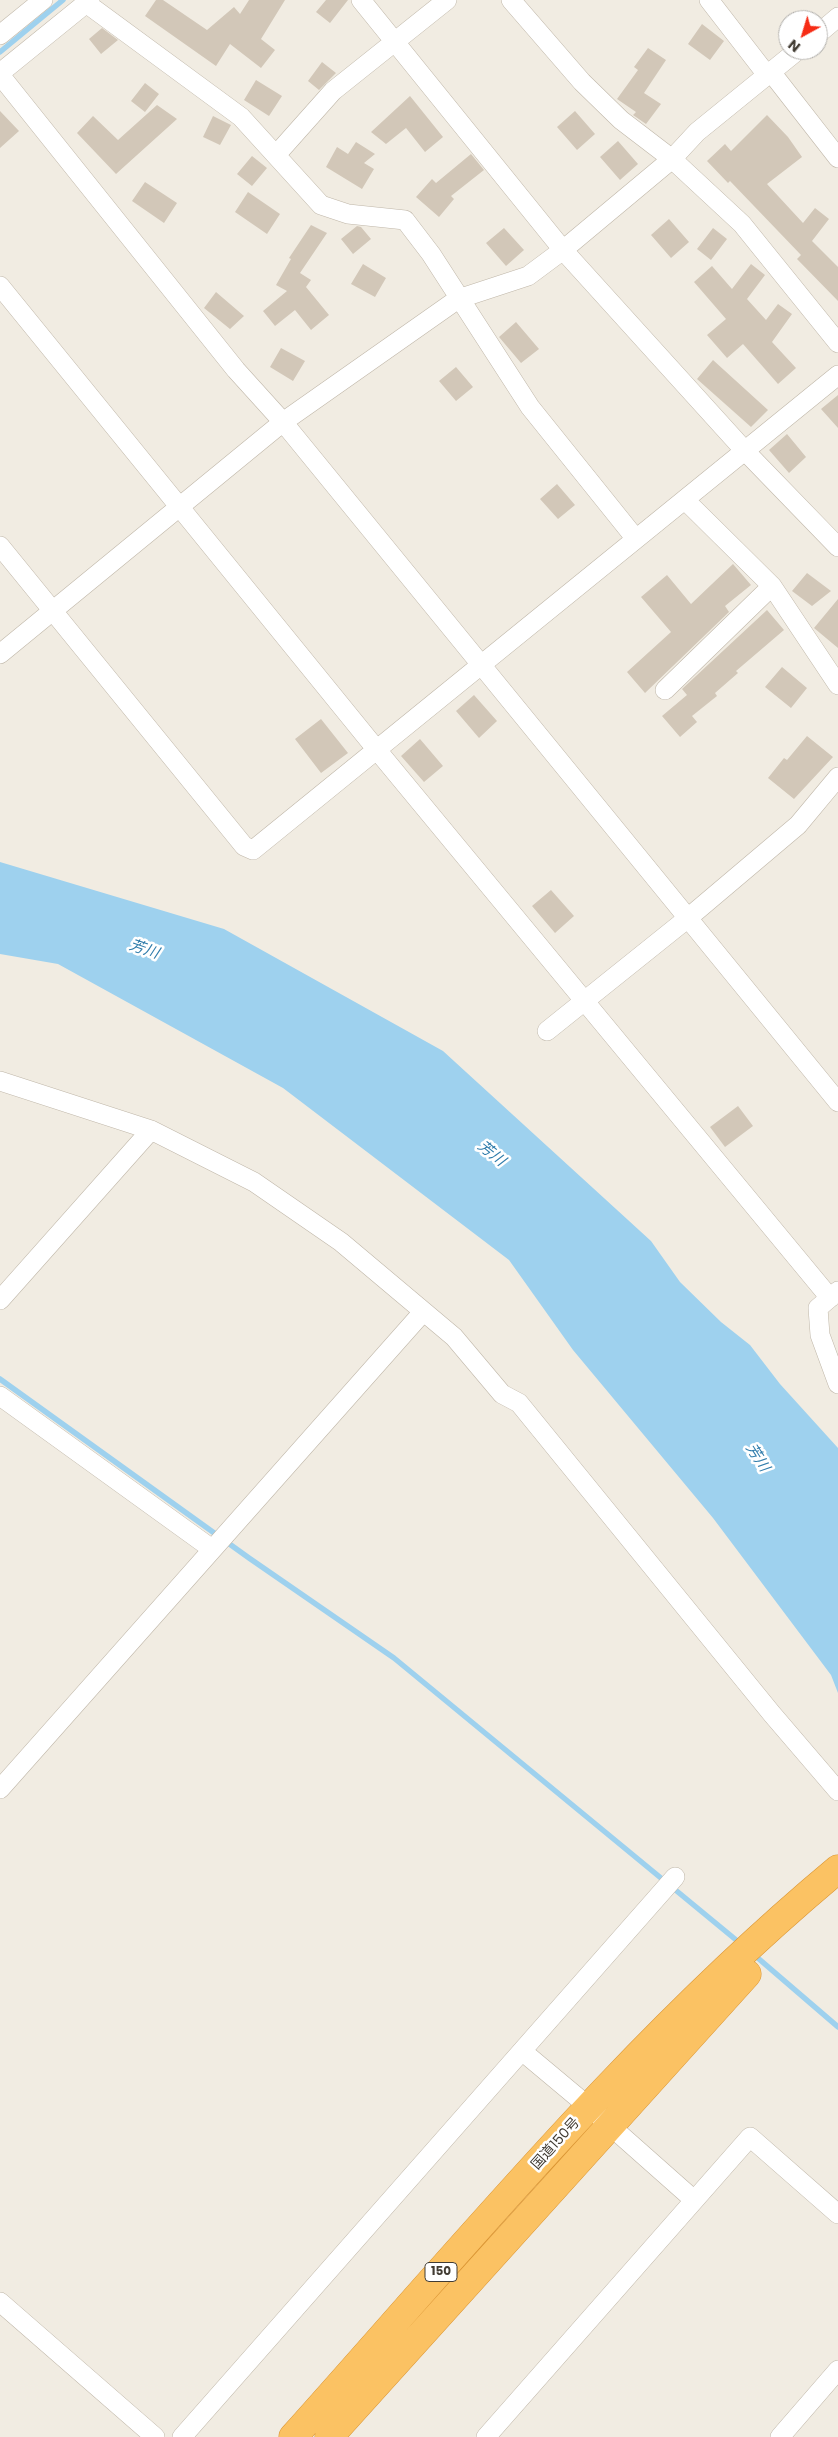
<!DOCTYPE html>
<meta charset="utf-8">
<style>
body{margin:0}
#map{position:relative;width:838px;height:2437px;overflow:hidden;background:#f1ece2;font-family:Poppins,sans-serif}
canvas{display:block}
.north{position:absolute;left:778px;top:10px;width:50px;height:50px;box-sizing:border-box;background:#fff;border:1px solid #b3b1ad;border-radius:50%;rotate:219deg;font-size:14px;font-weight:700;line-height:20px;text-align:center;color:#423c33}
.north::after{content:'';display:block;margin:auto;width:18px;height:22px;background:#f62c15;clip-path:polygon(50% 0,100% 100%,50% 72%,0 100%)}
</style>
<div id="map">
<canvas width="838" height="2437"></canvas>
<div class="north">N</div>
</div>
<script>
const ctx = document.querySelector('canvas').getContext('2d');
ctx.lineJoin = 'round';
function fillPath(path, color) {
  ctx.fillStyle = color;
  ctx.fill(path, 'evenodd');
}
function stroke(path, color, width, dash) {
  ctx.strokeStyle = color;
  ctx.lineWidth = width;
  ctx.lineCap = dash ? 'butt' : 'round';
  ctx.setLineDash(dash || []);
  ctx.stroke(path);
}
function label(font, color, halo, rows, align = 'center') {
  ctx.font = font + ' Poppins,"Noto Sans JP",sans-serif';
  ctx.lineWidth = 5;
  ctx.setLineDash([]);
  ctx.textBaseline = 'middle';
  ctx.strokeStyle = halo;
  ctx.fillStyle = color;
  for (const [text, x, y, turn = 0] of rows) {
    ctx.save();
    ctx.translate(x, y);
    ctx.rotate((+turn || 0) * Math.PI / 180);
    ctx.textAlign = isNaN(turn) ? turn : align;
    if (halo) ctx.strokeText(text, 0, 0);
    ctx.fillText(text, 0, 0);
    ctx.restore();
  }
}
const water = new Path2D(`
 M0 862 224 929 443 1051 651 1241 680 1282 721 1322 750 1345 780 1384 838 1448V1693L831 1675 713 1518 573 1350 509 1260 283 1088 58 964 0 954Z`);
const stream = new Path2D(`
 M0 52 63 0
 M0 1379 249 1558 394 1658 741 1944
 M752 1953 838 2027`);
const building = new Path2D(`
 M156 0H163L207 30 234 7 240 14 249 0H285L261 39 275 50 261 68 230 44 216 66 145 16Z
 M326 0H348L330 23 316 12Z
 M702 24 724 41 710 60 688 44Z
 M102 28 118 40 101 54 89 39Z
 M648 48 666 60 644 93 661 104 646 124 633 115 636 112 617 99 638 70 634 67Z
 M322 62 336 73 319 90 308 81Z
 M256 80 282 96 269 116 244 100Z
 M145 83 159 94 145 112 131 101Z
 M410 96 443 137 425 152 406 128 386 144 371 132Z
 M157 105 177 119 116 174 77 133 93 116 118 140Z
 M0 111 19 131 0 148Z
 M575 111 595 134 577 150 557 127Z
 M767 115 788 137 802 157 767 184 803 223 815 208 829 219 812 241 838 267V301L797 259 801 255 730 181 728 183 707 161 725 144 731 151Z
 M213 116 231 125 220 145 203 137Z
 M618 141 638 164 620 180 600 157Z
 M356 142 375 154 364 163 374 169 362 189 326 167 337 147 348 154Z
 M471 154 484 170 451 196 454 199 439 217 416 197 432 179 436 183Z
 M252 156 267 168 252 186 237 174Z
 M145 182 177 203 164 223 132 201Z
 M248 192 280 214 267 234 235 212Z
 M669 219 689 242 671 258 651 235Z
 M311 225 327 233 300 273 311 280 306 287 329 315 311 330 295 310 275 326 263 311 287 291 276 285 291 259 289 258Z
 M357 226 361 227 371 239 353 254 341 239Z
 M504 228 524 250 506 266 486 243Z
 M713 228 727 239 711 260 697 249Z
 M363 264 386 278 375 297 351 284Z
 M751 264 765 275 747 299 766 320 778 304 792 314 772 342 796 368 778 384 743 344 727 358 707 335 726 319 694 282 712 266 732 289Z
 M216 292 244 316 230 329 204 308Z
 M516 322 539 349 521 363 499 337Z
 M281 348 305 361 293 381 270 367Z
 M713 360 768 410 751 427 697 379Z
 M456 367 473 387 456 401 439 381Z
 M838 395V428L821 409Z
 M787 434 806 457 789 473 769 450Z
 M557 484 575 505 558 519 540 499Z
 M733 564 751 585 725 606 729 612 645 693 627 672 671 632 641 597 667 575 691 604Z
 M807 573 831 591 812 606 792 591Z
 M838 599V648L814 628Z
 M767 610 784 630 736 671 738 673 715 693 717 696 692 716 697 722 680 737 662 716 687 695 682 689Z
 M782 667 807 688 791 708 765 687Z
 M474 695 497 721 479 738 456 711Z
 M321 719 348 753 321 773 295 739Z
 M807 736 833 757 794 799 768 778 784 758 787 760Z
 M420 739 443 766 424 782 401 756Z
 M551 890 574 916 555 933 532 906Z
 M738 1106 753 1126 725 1147 710 1127Z`);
const street = new Path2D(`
 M361 0 563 250 745 451 838 547
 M511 0 582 82 621 120 672 159 742 224 838 343
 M709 0 767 75
 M86 3 241 117 321 205 348 214 405 220 431 254 530 407 636 539
 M818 34 838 17
 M0 35 43 0
 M771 72 838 158
 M0 73 90 0
 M0 75 236 370 283 422 838 1102
 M276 155 333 91 447 0
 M0 286 377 750 830 1298
 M685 500 772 586 838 685
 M0 546 244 846 253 850 838 375
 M0 654 283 422 458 299 528 276 563 250 672 159 697 132 798 50
 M665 690 772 586
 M547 1031 688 918 798 825 838 777
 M0 1081 151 1130 254 1182 341 1242 454 1337 502 1394 519 1403 772 1714 838 1791
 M838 1291 818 1308 820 1335 838 1384
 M0 1300 151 1130
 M0 1396 212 1549
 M0 1789 423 1312
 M522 2051 589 2107 694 2200
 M0 2302 155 2437
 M182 2437 675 1877
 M486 2437 750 2137 838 2214
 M780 2437 838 2370`);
const highway = new Path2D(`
 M293 2437C468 2242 636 2037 838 1869
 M329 2437 747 1974`);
const shields = [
 [441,2272,32]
];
const shieldNames = [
 ["150",441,2272]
];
const streetNames = [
 ["国道150号",556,2144,-48]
];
const waterNames = [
 ["芳川",144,950,19],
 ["芳川",491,1154,39],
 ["芳川",757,1458,57]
];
fillPath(water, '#9ed1ee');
stroke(stream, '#9ed1ee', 5.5);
fillPath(building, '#d2c7b8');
stroke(street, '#bfb6a8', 20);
stroke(highway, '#da9534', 29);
stroke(street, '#fff', 19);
stroke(highway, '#fbc263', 28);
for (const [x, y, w] of shields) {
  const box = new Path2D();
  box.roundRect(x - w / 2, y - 9.5, w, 19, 4);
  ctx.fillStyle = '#fff';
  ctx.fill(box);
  stroke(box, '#423c33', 1);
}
label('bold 12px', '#423c33', null, shieldNames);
label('14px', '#423c33', '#fff', streetNames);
label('italic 15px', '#2f7cab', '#fff', waterNames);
</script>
